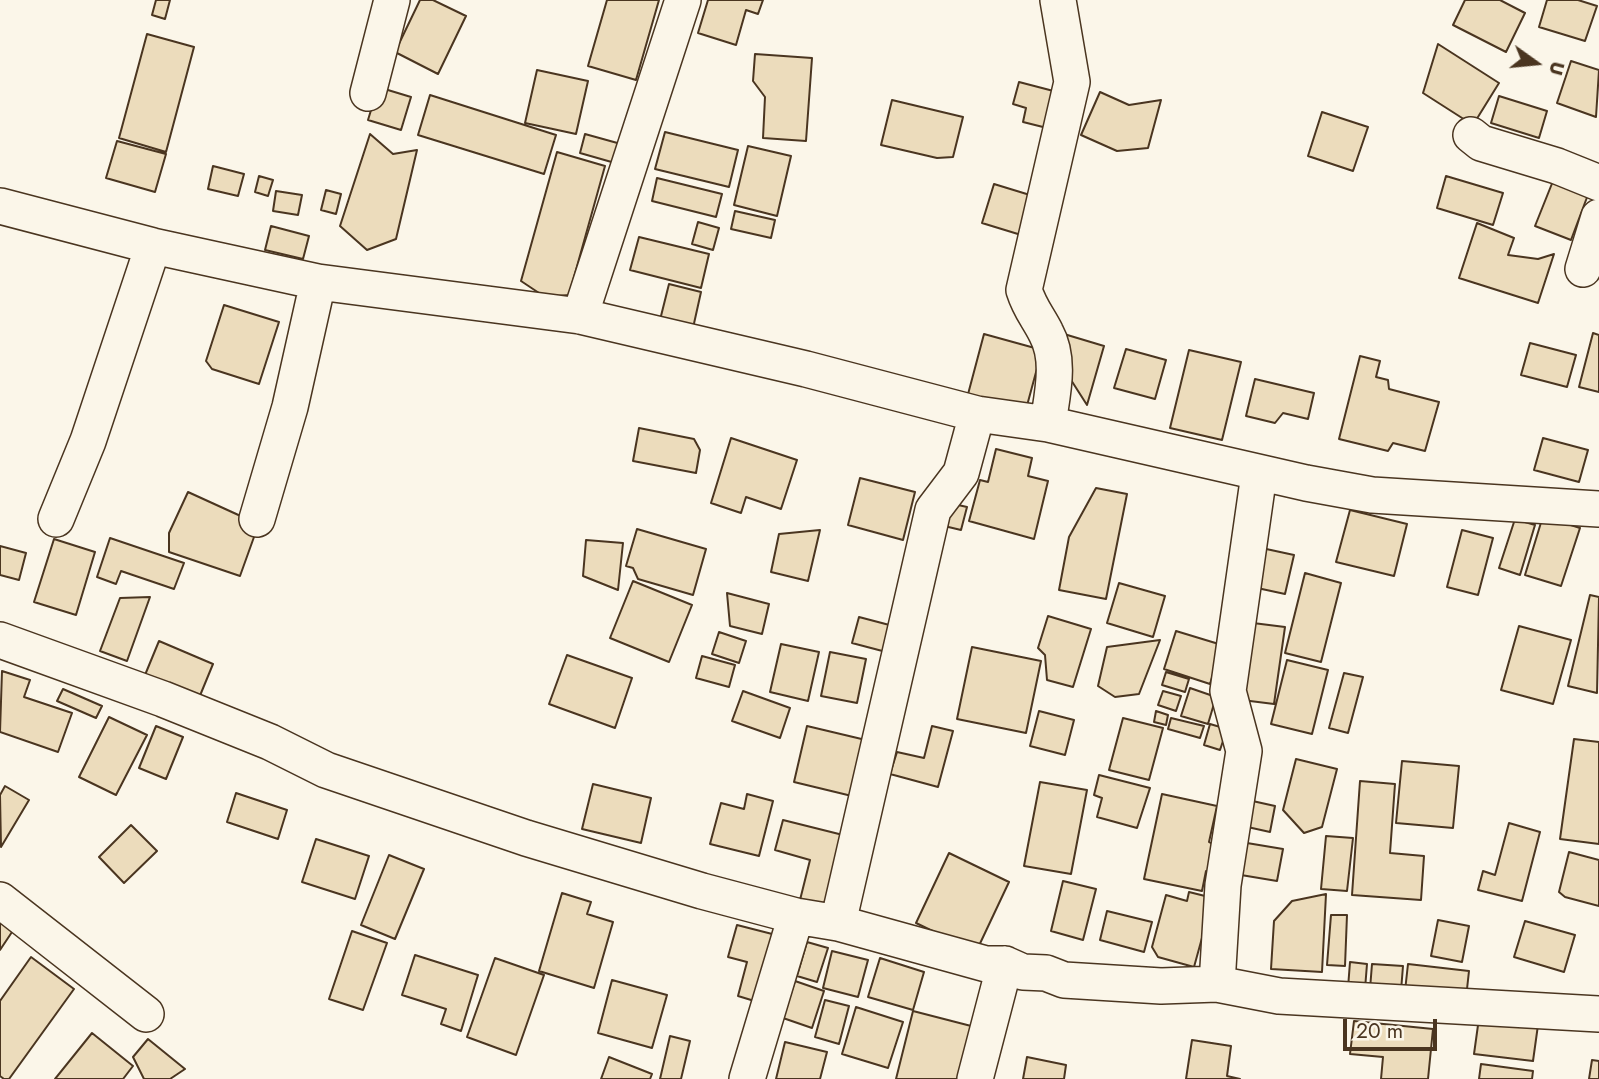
<!DOCTYPE html>
<style>
body{margin:0}
#map{position:relative;width:1599px;height:1079px;overflow:hidden;background:#fbf6e9;font-family:Jost,sans-serif}
canvas{display:block}
.north{position:absolute;left:1501px;top:28px;width:70px;height:70px;-webkit-text-stroke:5px #fbf6e9;paint-order:stroke;rotate:105deg;font-size:19px;font-weight:700;line-height:28px;text-align:center;color:#4a3520}
.north::after{content:'';display:block;margin:auto;width:24px;height:32px;background:#4a3520;clip-path:polygon(50% 0,100% 100%,50% 72%,0 100%)}
.scale{position:absolute;left:1343px;top:1019px;width:94px;height:32px;box-sizing:border-box;border:4px solid #4a3520;border-top:0;padding-left:9px;font-size:21px;line-height:24px;white-space:nowrap;color:#4a3520;-webkit-text-stroke:5px #fbf6e9;paint-order:stroke}
</style>
<div id="map">
<canvas width="1599" height="1079"></canvas>
<div class="north">U</div>
<div class="scale">20 m</div>
</div>
<script>
const ctx = document.querySelector('canvas').getContext('2d');
ctx.lineJoin = 'round';
function fillPath(path, color) {
  ctx.fillStyle = color;
  ctx.fill(path, 'evenodd');
}
function stroke(path, color, width, dash) {
  ctx.strokeStyle = color;
  ctx.lineWidth = width;
  ctx.lineCap = dash ? 'butt' : 'round';
  ctx.setLineDash(dash || []);
  ctx.stroke(path);
}
const building = new Path2D(`
 M156 0H170L165 19 152 15Z
 M420 0H433L466 16 438 74 395 52Z
 M607 0H659L636 80 588 66Z
 M708 0H763L758 14 746 10 736 45 698 33Z
 M1465 0H1500L1525 13 1506 52 1453 25Z
 M1547 0H1578L1597 6 1585 41 1539 27Z
 M147 34 194 47 166 152 119 138Z
 M1438 44 1499 83 1473 125 1423 93Z
 M755 54 812 58 806 141 763 138 765 97 753 81Z
 M1571 61 1599 70 1596 117 1557 103Z
 M537 70 588 81 576 134 525 123Z
 M1019 82 1065 94 1055 130 1023 122 1026 108 1013 104Z
 M378 87 411 97 401 130 368 120Z
 M1100 92 1129 105 1161 100 1148 148 1117 151 1081 135Z
 M430 95 556 135 544 174 418 135Z
 M1499 96 1547 111 1539 138 1491 123Z
 M892 100 963 117 953 157 937 158 881 145Z
 M1322 112 1368 127 1353 171 1308 156Z
 M665 132 738 150 729 187 655 169Z
 M370 134 393 154 417 150 396 239 367 250 340 226Z
 M585 134 621 144 615 163 580 153Z
 M117 141 166 154 155 192 106 178Z
 M748 146 791 156 777 216 734 205Z
 M557 152 605 166 569 295 545 297 521 281Z
 M213 166 244 174 238 196 208 189Z
 M1557 171 1592 184 1571 240 1535 226Z
 M259 176 273 180 268 196 255 192Z
 M1446 176 1503 193 1493 225 1437 208Z
 M657 178 722 194 716 217 652 201Z
 M994 184 1043 199 1031 238 982 223Z
 M326 190 341 194 336 214 321 210Z
 M276 191 302 195 298 215 273 211Z
 M735 211 775 220 771 238 731 229Z
 M698 222 719 228 713 250 692 244Z
 M1477 223 1514 238 1508 255 1538 259 1554 254 1538 303 1459 278Z
 M271 226 309 236 303 259 265 250Z
 M639 237 709 254 701 288 630 270Z
 M669 284 701 292 693 328 660 320Z
 M224 305 279 322 259 384 212 369 206 361Z
 M1593 333 1599 335V392L1579 387Z
 M984 334 1042 350 1025 413 967 398Z
 M1064 334 1104 346 1087 405 1057 358Z
 M1530 343 1576 355 1567 387 1521 375Z
 M1126 349 1166 360 1155 399 1114 388Z
 M1189 350 1241 362 1222 440 1170 428Z
 M1360 356 1380 361 1376 377 1388 380 1389 389 1439 402 1425 451 1393 443 1388 451 1339 439Z
 M1255 379 1314 393 1308 419 1283 413 1275 423 1246 416Z
 M639 428 694 439 700 450 696 473 633 461Z
 M731 438 797 460 781 509 746 497 741 513 711 503Z
 M1543 438 1588 450 1579 482 1534 470Z
 M996 449 1032 458 1028 476 1048 481 1034 539 969 521 980 480 988 482Z
 M860 478 915 492 903 540 848 525Z
 M1096 488 1127 494 1106 599 1059 590 1069 537Z
 M188 492 245 518 254 537 240 576 169 552V533Z
 M945 502 967 507 961 530 940 525Z
 M1350 510 1407 524 1394 576 1336 562Z
 M1543 516 1580 528 1561 586 1525 575Z
 M1515 519 1535 525 1520 575 1499 568Z
 M637 529 706 549 693 595 638 579 633 568 626 566Z
 M820 530 808 581 771 572 779 534Z
 M1462 530 1493 538 1478 595 1447 587Z
 M110 538 184 563 174 589 121 571 116 584 97 577Z
 M54 539 95 552 76 615 34 602Z
 M586 540 623 543 618 590 583 576Z
 M0 546 26 553 19 580 0 575Z
 M1257 547 1294 555 1285 594 1248 586Z
 M1305 573 1341 583 1321 662 1285 653Z
 M633 581 692 605 669 662 610 638Z
 M1119 583 1165 596 1153 637 1107 623Z
 M727 593 769 604 762 634 730 626Z
 M1590 595 1599 597 1597 693 1568 686Z
 M150 597 127 661 100 651 120 598Z
 M1048 616 1091 629 1073 687 1047 680 1045 655 1038 648Z
 M859 617 897 627 890 653 852 643Z
 M1245 622 1285 627 1274 704 1234 699Z
 M1519 626 1571 640 1553 704 1501 690Z
 M1176 631 1222 645 1210 684 1164 669Z
 M719 632 746 641 739 663 712 654Z
 M1160 640 1139 694 1115 697 1098 686 1107 647Z
 M159 641 213 664 199 698 145 675Z
 M781 644 819 652 808 701 770 692Z
 M972 647 1041 661 1026 733 957 719Z
 M830 652 866 659 857 703 821 696Z
 M567 655 632 678 615 728 549 704Z
 M702 656 735 665 729 687 696 678Z
 M1287 660 1328 670 1312 734 1271 724Z
 M2 671 30 680 24 697 72 713 58 752 0 732Z
 M1166 672 1189 679 1185 692 1162 685Z
 M1344 673 1363 677 1348 733 1329 728Z
 M1190 688 1216 697 1208 724 1181 716Z
 M63 689 102 706 96 718 57 701Z
 M743 691 790 708 780 738 732 721Z
 M1163 691 1181 696 1176 711 1158 705Z
 M1039 711 1074 720 1065 755 1030 746Z
 M1156 711 1168 715 1166 725 1154 722Z
 M109 717 147 735 116 795 79 777Z
 M1123 718 1163 728 1149 780 1109 770Z
 M1171 718 1204 726 1200 738 1168 729Z
 M1210 724 1227 729 1220 750 1204 745Z
 M156 726 183 737 166 779 139 768Z
 M807 726 870 741 856 797 794 782Z
 M932 726 953 731 938 787 890 774 897 752 924 758Z
 M1574 739 1599 742V844L1560 839Z
 M1296 759 1337 769 1322 827 1304 833 1283 810Z
 M1402 761 1459 766 1453 828 1396 823Z
 M1099 775 1150 788 1137 828 1097 817 1102 798 1094 795Z
 M1360 781 1395 784 1390 853 1424 856 1421 900 1352 895Z
 M1040 782 1087 790 1071 874 1024 866Z
 M593 784 651 798 641 843 582 829Z
 M5 786 29 800 1 847 0 795Z
 M236 793 287 810 278 839 227 822Z
 M747 794 773 801 759 856 710 844 721 803 744 809Z
 M1162 794 1217 806 1209 842 1219 848 1213 871H1206L1202 891 1144 879Z
 M1239 798 1275 806 1270 832 1234 824Z
 M783 820 847 836 834 909 800 900 810 860 775 850Z
 M1509 823 1540 832 1522 901 1478 890 1483 871 1495 875Z
 M131 825 157 851 124 883 99 857Z
 M1326 836 1353 838 1347 891 1321 889Z
 M316 839 369 856 355 899 302 882Z
 M1241 842 1283 849 1277 881 1235 874Z
 M1569 852 1599 860V906L1565 897 1559 892Z
 M949 853 1009 882 976 952 916 923Z
 M389 855 424 869 395 939 361 925Z
 M1063 881 1096 889 1083 940 1051 931Z
 M1189 892 1213 898 1194 967 1158 957 1152 947 1166 895 1187 901Z
 M562 893 591 902 587 914 613 922 594 988 539 971Z
 M1326 894 1322 972 1271 969 1274 921 1292 901Z
 M1107 911 1152 922 1144 952 1100 940Z
 M1331 915H1347L1345 966 1327 965Z
 M0 920 14 929 0 950Z
 M1438 920 1469 926 1462 962 1431 956Z
 M1525 921 1575 935 1564 972 1514 957Z
 M737 925 780 936 761 1003 738 996 747 962 728 957Z
 M352 931 387 943 363 1010 329 999Z
 M807 942 828 948 817 982 797 976Z
 M832 951 868 960 858 997 823 988Z
 M415 955 478 975 461 1031 441 1024 446 1009 402 995Z
 M31 957 74 989 9 1079H4L0 1076V1001Z
 M495 958 544 975 516 1055 467 1037Z
 M880 958 924 972 913 1010 868 997Z
 M1350 962 1367 964 1365 989 1348 988Z
 M1372 964 1403 966 1401 991 1370 989Z
 M1408 964 1469 971 1466 998 1405 991Z
 M612 980 667 995 652 1048 598 1033Z
 M795 981 824 991 812 1028 783 1018Z
 M825 1000 849 1006 839 1044 815 1037Z
 M856 1007 903 1022 888 1068 842 1054Z
 M913 1011 975 1027 962 1079H896Z
 M1479 1018 1538 1025 1533 1061 1474 1054Z
 M1354 1021 1433 1029 1428 1079H1381L1383 1057 1350 1054Z
 M92 1033 133 1066 123 1079H55Z
 M670 1036 690 1041 681 1079H660Z
 M148 1039 185 1069 170 1079H144L133 1057Z
 M1192 1040 1231 1046 1227 1076 1240 1079H1186Z
 M785 1042 827 1052 820 1079H776Z
 M609 1057 652 1074 650 1079H601Z
 M1027 1057 1066 1065 1064 1079H1023Z
 M1592 1060 1599 1061V1079H1589Z
 M1481 1064 1533 1071 1532 1079H1479Z`);
const minor = new Path2D(`
 M368 93 392 0
 M1471 135 1481 143 1557 166 1599 183
 M0 206 153 246 318 282 580 316 806 369 977 414 1048 424 1306 483 1372 495 1599 509
 M1583 269 1599 217
 M580 316 683 0
 M1048 424C1052 395 1061 360 1046 333 1038 317 1030 309 1024 290L1072 82 1058 0
 M56 519 88 441 153 246
 M257 519 290 407 318 282
 M0 640 163 699 270 742 326 770 526 838 702 891 796 916 838 923 986 964H1005L1023 972 1046 973 1064 980 1161 986 1217 984 1279 996 1599 1014
 M0 900 146 1014
 M838 923 933 510 961 473 977 414
 M1217 984 1223 885 1244 751 1228 691 1259 474
 M747 1079 796 916
 M975 1079 1005 964`);
fillPath(building, '#ecdcbc');
stroke(building, '#4a3520', 2);
stroke(minor, '#4a3520', 38);
stroke(minor, '#fbf6e9', 35);
</script>
